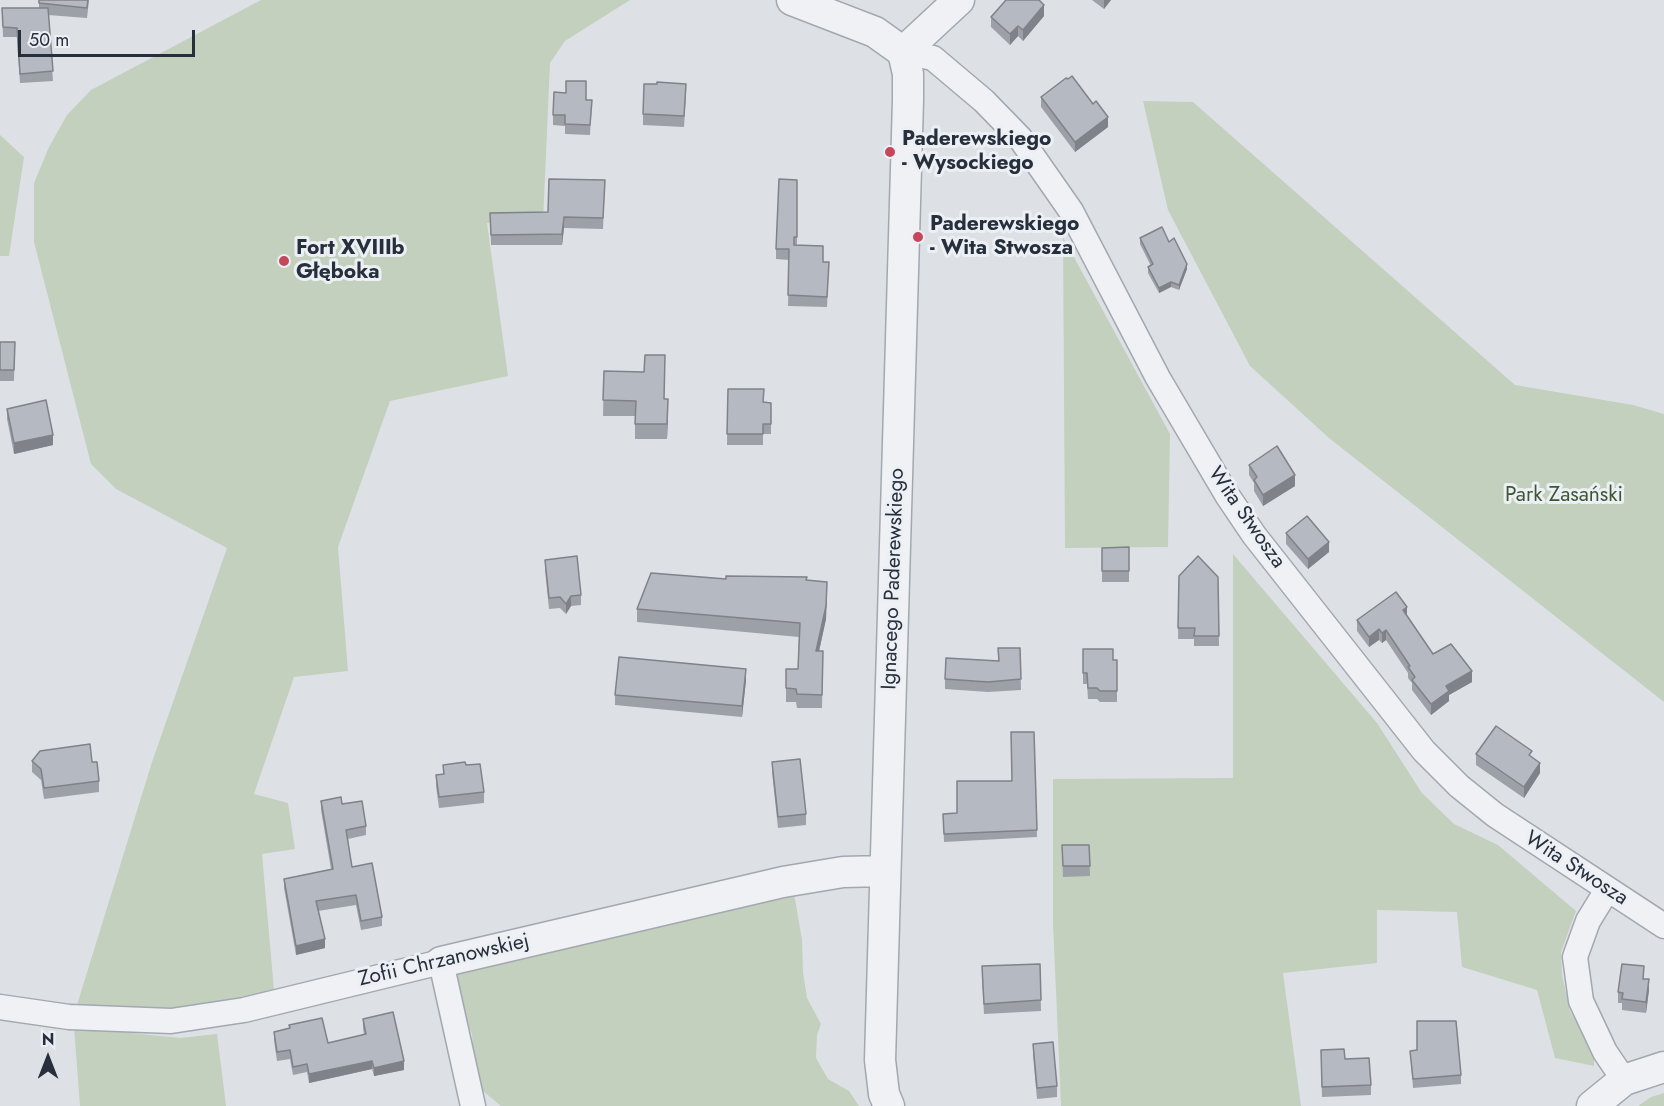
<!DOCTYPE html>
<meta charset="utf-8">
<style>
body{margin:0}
#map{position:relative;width:1664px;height:1106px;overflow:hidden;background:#dde1e6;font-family:Jost,sans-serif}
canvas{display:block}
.north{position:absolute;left:18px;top:1028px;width:60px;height:60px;-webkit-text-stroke:4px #ecf0f4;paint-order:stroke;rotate:0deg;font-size:16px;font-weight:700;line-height:24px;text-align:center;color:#272f3c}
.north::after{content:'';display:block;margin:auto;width:21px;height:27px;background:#272f3c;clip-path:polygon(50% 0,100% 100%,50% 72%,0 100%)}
.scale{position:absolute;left:18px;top:30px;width:177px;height:27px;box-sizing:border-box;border:3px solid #272f3c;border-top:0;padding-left:8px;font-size:18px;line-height:21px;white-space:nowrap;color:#272f3c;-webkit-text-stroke:4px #ecf0f4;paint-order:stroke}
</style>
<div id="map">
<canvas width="1664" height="1106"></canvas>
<div class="north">N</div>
<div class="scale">50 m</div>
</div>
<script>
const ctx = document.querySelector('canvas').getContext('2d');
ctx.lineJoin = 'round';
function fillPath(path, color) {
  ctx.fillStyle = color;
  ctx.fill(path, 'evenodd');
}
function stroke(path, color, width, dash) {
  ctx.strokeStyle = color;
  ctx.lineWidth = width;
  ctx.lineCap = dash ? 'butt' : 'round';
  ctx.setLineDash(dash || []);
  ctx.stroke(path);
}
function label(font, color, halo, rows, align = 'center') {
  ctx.font = font + ' Jost,sans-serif';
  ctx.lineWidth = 6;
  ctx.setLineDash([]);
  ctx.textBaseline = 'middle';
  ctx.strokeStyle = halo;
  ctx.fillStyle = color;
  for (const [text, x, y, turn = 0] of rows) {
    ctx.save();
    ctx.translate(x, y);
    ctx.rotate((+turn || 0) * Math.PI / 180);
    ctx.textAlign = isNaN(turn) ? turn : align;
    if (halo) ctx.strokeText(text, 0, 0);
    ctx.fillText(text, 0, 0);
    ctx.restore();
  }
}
const green = new Path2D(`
 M261 0H630L565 41 550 63 543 222 487 223 508 376 390 401 338 547 348 671 294 677 254 794 288 803 295 849 262 854 274 990 180 1012 77 1005 152 762 227 548 116 489 91 464 34 242V183L49 147 67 115 91 90Z
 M1143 101 1193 102 1515 385 1633 405 1664 414V702L1329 438 1250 366 1168 210Z
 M0 135 24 157 9 256H0Z
 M1063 237 1170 434 1168 547 1065 548Z
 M1233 554 1377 723 1422 793 1454 824 1498 845 1576 911 1561 952 1562 975 1570 1011 1594 1054V1066L1555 1058 1537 990 1462 967 1457 912 1377 910V963L1283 973 1301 1106H1061L1053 923V779L1233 778Z
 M794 893 802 940 803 972 807 998 821 1024 817 1035 816 1058 828 1079 849 1091 859 1106H501L483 1091 474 1064 472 1034 461 1008 454 980 456 968Z
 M74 1027 180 1038 217 1034 226 1106H80Z
 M1664 1093V1106H1638L1651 1097Z`);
const minor = new Path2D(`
 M903 52 933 58 984 101 1020 138 1071 211 1158 378 1227 495 1254 535 1424 751 1459 786 1495 815 1664 926
 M1607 890 1588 921 1575 957 1581 1001 1605 1052 1624 1080
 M0 1007 69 1017 171 1021 244 1010 441 962 473 1106`);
const tertiary = new Path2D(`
 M792 0 875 32 903 52
 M903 52 959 0
 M441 962 783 882 843 872 885 871
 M889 1106 884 1094 880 1060 908 100V74L903 52
 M1592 1106 1624 1080 1664 1067`);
const wall = new Path2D(`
 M39 0H89L87 18 48 15 53 81 20 83 17 37H3L2 8H39Z
 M1092 0H1111L1104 9Z
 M1044 16 1023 41 1018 36 1010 45 991 27V17Z
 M686 94 684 127 643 125V114Z
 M1041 97 1108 127 1075 152 1041 107Z
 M586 100H592L590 135 565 134V126L553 125V115Z
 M605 180 603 229 564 228 562 245H491L490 213 548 212Z
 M797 180V245L823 262H829L827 307 788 306 789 260 776 259V249Z
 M1140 238 1169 242 1187 269 1179 290 1171 287 1159 293 1148 273V267L1151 266 1140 244Z
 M0 342H15L14 381H0Z
 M604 371 664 399 668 415 667 439H635V416H603Z
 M728 389 764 402 771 413V434H763V445H727Z
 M7 409 53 445 14 454 7 419Z
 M1249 465 1295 486 1263 506 1254 491V483L1249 475Z
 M1286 533 1329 552 1308 569 1286 544Z
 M1129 547V582H1102V548Z
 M545 560 581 595V605L571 606 566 614 560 608 549 609 545 570Z
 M1179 576 1218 577 1219 646H1194V639H1178Z
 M726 579 807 580 827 595 826 619 819 651H823L822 708H797L796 702H786V669H798L799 637 637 622V609Z
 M1407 615 1433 654 1472 682 1449 695V701L1431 715 1412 690V683L1408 678V673L1386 640 1382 643 1379 640 1369 647 1357 631V620Z
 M1020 648 1021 690 988 692 945 689V679L998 661Z
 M1083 649 1113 660H1117V702H1100L1097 699H1088L1087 684H1083Z
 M746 680 742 717 615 705V695Z
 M1034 732 1037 837 944 842 943 814 957 813 1012 781Z
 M1476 754 1532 758 1540 773 1524 798 1476 765Z
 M32 761 92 762 99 781V792L44 799 41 780 32 772Z
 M772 762 806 814V825L778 828 772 772Z
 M443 765 484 792V803L439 808 436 786V775L443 774Z
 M321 801 342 804 366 826V835L348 839 352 867 382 917V926L361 930 356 905 318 911 325 948 296 955 284 888V879L331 869 321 810Z
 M1062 845H1089L1090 876 1063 877Z
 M1040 964 1041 1011 984 1014 982 977Z
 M1644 979 1649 990 1646 1013 1622 1010V1003H1618V992Z
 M363 1019 404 1070 374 1076 372 1069 309 1083 307 1072 293 1075 290 1059 277 1061 274 1040V1032L289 1028V1025L328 1043 364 1035 363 1028Z
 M1033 1044 1057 1086V1097L1037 1099 1033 1055Z
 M1410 1051 1461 1075V1084L1413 1088Z
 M1345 1059 1371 1085V1095L1322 1097 1321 1061Z`);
const shadedWall = new Path2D(`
 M1104 0H1111L1104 9Z
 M1044 5V16L1023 41V30Z
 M1018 26V36L1010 45V34Z
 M1108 117V127L1075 152V142Z
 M564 217V228L562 245V234Z
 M1187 264V269L1179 290V285Z
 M1171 282V287L1159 293V288Z
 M668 399V415L667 439V424Z
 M53 435V445L14 454V443Z
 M1295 475V486L1263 506V495Z
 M1329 542V552L1308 569V559Z
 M827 582 826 619 816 665V651Z
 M571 596V606L566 614V604Z
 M1407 607V617L1403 610Z
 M1379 629V640L1369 647V637Z
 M1386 630V640L1382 643V633Z
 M746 669V680L742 717V706Z
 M1472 671V682L1449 695V701L1431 715V704L1446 686Z
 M1540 763V773L1524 798V787Z
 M325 939V948L296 955V946Z
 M1649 979V990L1646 1013V1002Z
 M372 1061V1069L309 1083V1074Z
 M404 1061V1070L374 1076V1068Z`);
const building = new Path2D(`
 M39 0H88L87 8 39 3Z
 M1006 0H1039L1044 5 1023 30 1018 26 1010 34 991 17Z
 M2 8H48L53 71 20 74 17 28 3 27Z
 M1072 76 1093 104 1096 101 1108 117 1075 142 1041 97 1066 78 1068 79Z
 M566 81H586V100H592L590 125 565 124V115H553L554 92 566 93Z
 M657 82 686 84 684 116 643 114 644 84H657Z
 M549 179 605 180 603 218 564 217 562 234 491 235 490 213 548 212Z
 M779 179 797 180V237H794V245L823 246V262H829L827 297 788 295 789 249H776Z
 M1162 227 1169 242 1174 238 1187 264 1179 285 1171 282 1159 288 1148 267 1153 264 1140 238Z
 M0 342H15L14 370H0Z
 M645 355H665L664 399H668L667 424H635L636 401 603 400 604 371 644 372Z
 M728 389H764L763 402 771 403V424H763V434H727Z
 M46 400 53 435 14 443 7 409Z
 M1277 446 1295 475 1263 495 1254 480 1257 477 1249 465Z
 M1307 516 1329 542 1308 559 1286 533Z
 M1129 547V571H1102V548Z
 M577 556 581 595 571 596 566 604 560 597 549 598 545 560Z
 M1198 556 1218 577 1219 636H1194L1195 628H1178L1179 576Z
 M651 573 726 579V576L807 577 806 580 827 582 826 606 816 651H823L822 695 797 694 796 689 786 688V669H798L800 623 637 609Z
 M1396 592 1407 607 1403 610 1433 654 1451 644 1472 671 1446 686 1449 691 1431 704 1412 680 1415 677 1408 667 1410 666 1386 630 1382 633 1379 629 1369 637 1357 620Z
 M998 648H1020L1021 679 988 682 945 679 946 658 999 661Z
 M1083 649H1113V660H1117V691H1100L1097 688H1088L1087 673H1083Z
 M619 657 746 669 742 706 615 695Z
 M1496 726 1532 751 1529 755 1540 763 1524 787 1476 754Z
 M1011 732H1034L1037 830 944 834 943 814 957 813V781H1012Z
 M90 744 92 762H97L99 781 44 788 41 769 32 761 40 751Z
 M800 759 806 814 778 817 772 762Z
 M465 762 466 765 480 764 484 792 439 797 436 775 444 774 443 765Z
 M341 797 342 804 362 801 366 826 346 830 352 867 372 863 382 917 361 921 356 895 316 901 325 939 296 946 284 879 333 869 321 801Z
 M1062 845H1089L1090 866H1063Z
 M1040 964 1041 1000 984 1004 982 966Z
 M1622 964 1644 966 1643 979H1649L1646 1002 1622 999 1623 993 1618 992Z
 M393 1012 404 1061 374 1068 372 1061 309 1074 307 1064 293 1067 290 1050 277 1052 274 1032 290 1028 289 1025 322 1018 328 1043 366 1034 363 1019Z
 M1417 1021H1456L1461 1075 1413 1079 1410 1051 1417 1050Z
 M1053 1042 1057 1086 1037 1088 1033 1044Z
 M1344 1049 1345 1059 1369 1058 1371 1085 1322 1087 1321 1050Z`);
const markers = [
 [890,152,6,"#c6475c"],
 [918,237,6,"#c6475c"],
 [284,261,6,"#c6475c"]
];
const poiNames = [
 ["Paderewskiego",902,140],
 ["- Wysockiego",902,164],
 ["Paderewskiego",930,225],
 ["- Wita Stwosza",930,249],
 ["Fort XVIIIb",296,249],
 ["Głęboka",296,273]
];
const parkNames = [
 ["Park Zasański",1564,496]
];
const streetNames = [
 ["Wita Stwosza",1246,518,55],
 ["Ignacego Paderewskiego",894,579,-88],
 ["Wita Stwosza",1576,869,33],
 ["Zofii Chrzanowskiej",444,961,-13]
];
fillPath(green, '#c3d0be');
stroke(minor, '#a3a8b0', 27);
stroke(tertiary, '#a3a8b0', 33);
stroke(minor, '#eff1f5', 24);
stroke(tertiary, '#eff1f5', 30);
fillPath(wall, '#9ca0a7');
fillPath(shadedWall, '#7f8288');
fillPath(building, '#b5bac2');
stroke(building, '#7f8288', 1.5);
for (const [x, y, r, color] of markers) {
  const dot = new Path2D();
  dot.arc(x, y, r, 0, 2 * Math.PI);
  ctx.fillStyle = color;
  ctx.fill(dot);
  stroke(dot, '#ecf0f4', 2);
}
label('bold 21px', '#272f3c', '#ecf0f4', poiNames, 'left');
label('21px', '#3c5735', '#ecf0f4', parkNames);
label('21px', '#272f3c', '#ecf0f4', streetNames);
</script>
